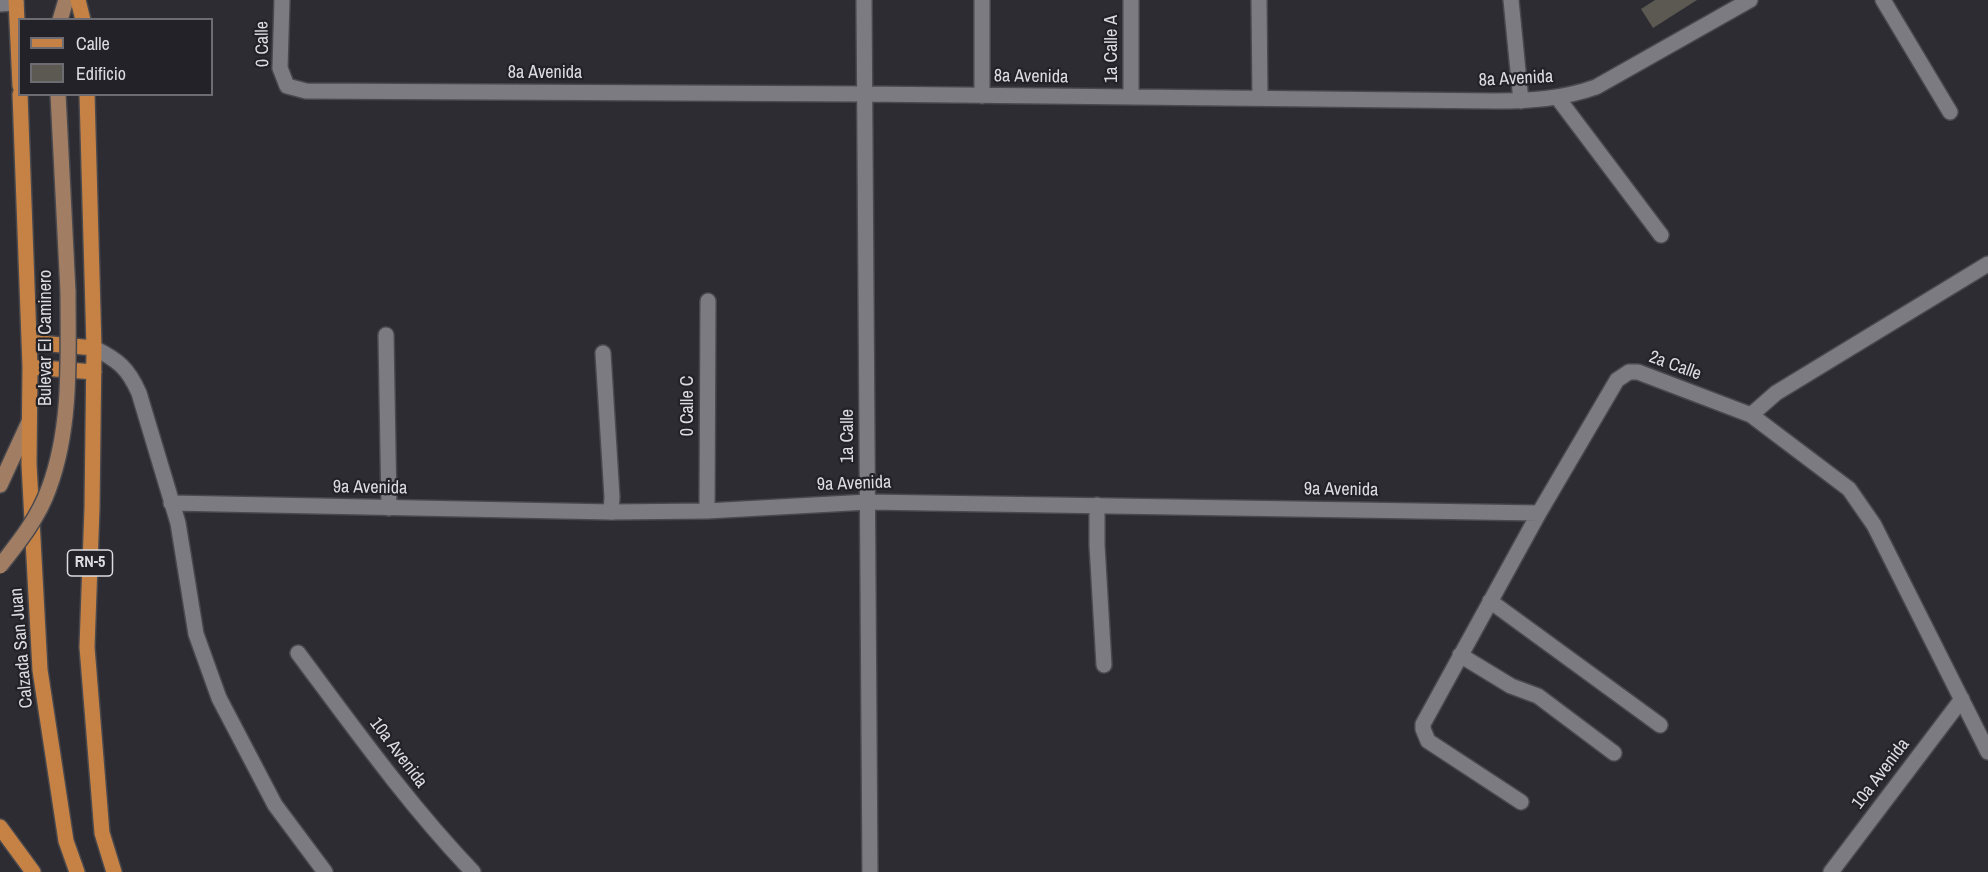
<!DOCTYPE html>
<style>
body{margin:0}
#map{position:relative;width:1988px;height:872px;overflow:hidden;background:#2c2c32;font-family:"Archivo Narrow",sans-serif}
canvas{display:block}
.legend{position:absolute;left:18px;top:18px;width:195px;height:78px;box-sizing:border-box;background:#222228;border:2px solid #6c6c72;margin:0;padding:8px 10px;list-style:none;font-size:18px;color:#dcdce0}
.legend li{display:flex;align-items:center;gap:12px;height:30px}
.legend b{width:30px;border:2px solid #6c6c72}
</style>
<div id="map">
<canvas width="1988" height="872"></canvas>
<ul class="legend">
<li><b style="height:8px;background:#c68245"></b>Calle</li>
<li><b style="height:16px;background:#5c5852"></b>Edificio</li>
</ul>
</div>
<script>
const ctx = document.querySelector('canvas').getContext('2d');
ctx.lineJoin = 'round';
function fillPath(path, color) {
  ctx.fillStyle = color;
  ctx.fill(path, 'evenodd');
}
function stroke(path, color, width, dash) {
  ctx.strokeStyle = color;
  ctx.lineWidth = width;
  ctx.lineCap = dash ? 'butt' : 'round';
  ctx.setLineDash(dash || []);
  ctx.stroke(path);
}
function label(font, color, halo, rows, align = 'center') {
  ctx.font = font + ' "Archivo Narrow",sans-serif';
  ctx.lineWidth = 4.5;
  ctx.setLineDash([]);
  ctx.textBaseline = 'middle';
  ctx.strokeStyle = halo;
  ctx.fillStyle = color;
  for (const [text, x, y, turn = 0] of rows) {
    ctx.save();
    ctx.translate(x, y);
    ctx.rotate((+turn || 0) * Math.PI / 180);
    ctx.textAlign = isNaN(turn) ? turn : align;
    if (halo) ctx.strokeText(text, 0, 0);
    ctx.fillText(text, 0, 0);
    ctx.restore();
  }
}
const building = new Path2D(`
 M1655 0H1697L1653 28 1641 9Z`);
const lane = new Path2D(`
 M386 335 389 508
 M603 353 612 497 611 512
 M1097 505V545L1104 665`);
const street = new Path2D(`
 M282 0 280 68 287 86 306 91 865 94 1495 101C1530 101 1562 99 1596 87L1750 0
 M864 0 870 872
 M982 0V96
 M1259 0 1260 98
 M1511 0 1521 101
 M1883 0 1950 112
 M0 4 16 3
 M1131 97V0
 M1557 97 1661 235
 M94 348C118 360 128 368 139 393L178 523 196 634 219 698 275 805 325 872
 M1751 415 1776 393 1988 264
 M171 503 611 512 707 511 868 502 1539 513
 M707 511 708 301
 M1490 601 1660 725
 M298 653C354 728 408 804 473 872
 M1460 655 1511 686 1538 696 1614 753
 M1521 802 1428 741 1423 729V724L1539 513 1617 380 1629 372H1638L1751 415 1849 489 1874 525 1988 752
 M1831 872 1962 699`);
const secondary = new Path2D(`
 M60 20 66 0
 M58 94 68 292
 M0 485 29 422`);
const primary = new Path2D(`
 M16 0 20 86
 M78 0 83 20
 M20 94 30 367 29 464 40 670 66 841 77 872
 M87 94 94 348 92 508 87 647 102 833 114 872
 M29 342 94 348
 M30 367 94 372
 M0 827 33 872`);
const secondaryBridge = new Path2D(`
 M0 566C19 542 39 517 49 488 72 426 68 357 68 292`);
const shields = [
 [90,563,45]
];
const shieldNames = [
 ["RN-5",90,563]
];
const streetNames = [
 ["0 Calle",263,44,-91],
 ["1a Calle A",1112,49,-90],
 ["8a Avenida",545,73],
 ["8a Avenida",1031,77,1],
 ["8a Avenida",1516,79,-3],
 ["Bulevar El Caminero",46,338,-90],
 ["2a Calle",1675,366,20],
 ["0 Calle C",688,406,-90],
 ["1a Calle",848,436,-90],
 ["9a Avenida",854,484,-2],
 ["9a Avenida",370,488,1],
 ["9a Avenida",1341,490,1],
 ["Calzada San Juan",22,648,-95],
 ["10a Avenida",398,753,53],
 ["10a Avenida",1881,774,-53]
];
fillPath(building, '#5c5852');
stroke(lane, '#49484d', 18);
stroke(street, '#49484d', 18);
stroke(secondary, '#49484d', 18);
stroke(primary, '#49484d', 18);
stroke(lane, '#7c7b82', 15);
stroke(street, '#7c7b82', 15);
stroke(secondary, '#a17e63', 15);
stroke(primary, '#c68245', 15);
stroke(secondaryBridge, '#49484d', 18, []);
stroke(secondaryBridge, '#a17e63', 15);
for (const [x, y, w] of shields) {
  const box = new Path2D();
  box.roundRect(x - w / 2, y - 13, w, 26, 4.5);
  ctx.fillStyle = '#222228';
  ctx.fill(box);
  stroke(box, '#dcdce0', 1.5);
}
label('bold 16px', '#dcdce0', null, shieldNames);
label('18px', '#dcdce0', '#222228', streetNames);
</script>
